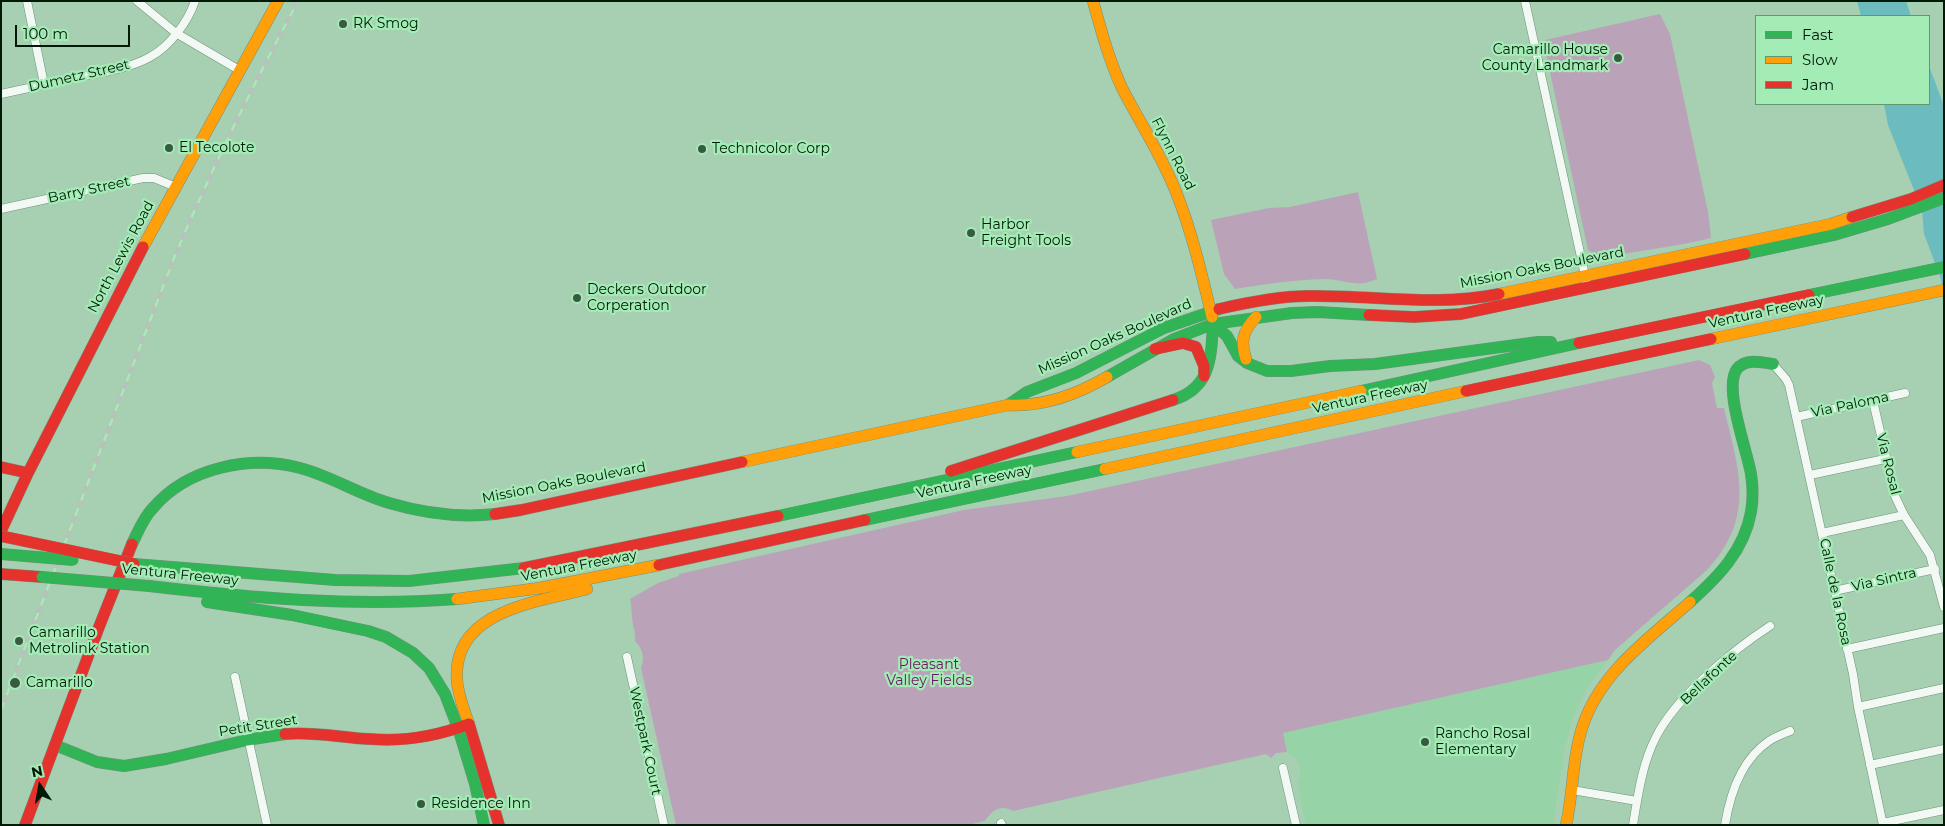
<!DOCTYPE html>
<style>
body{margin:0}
#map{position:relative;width:1945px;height:826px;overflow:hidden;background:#a7cfb1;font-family:Montserrat,sans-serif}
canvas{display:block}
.frame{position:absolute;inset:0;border:2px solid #001a07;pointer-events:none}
.legend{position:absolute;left:1755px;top:15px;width:175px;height:90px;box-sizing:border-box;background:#a4ecb6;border:1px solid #629870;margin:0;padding:6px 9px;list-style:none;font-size:15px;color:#001a07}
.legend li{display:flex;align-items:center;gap:10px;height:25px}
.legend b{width:25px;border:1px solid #629870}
.north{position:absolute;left:15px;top:761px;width:50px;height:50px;-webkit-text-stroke:4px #a4ecb6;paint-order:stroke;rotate:348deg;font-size:14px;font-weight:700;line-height:20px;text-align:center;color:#001a07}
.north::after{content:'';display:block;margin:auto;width:18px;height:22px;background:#001a07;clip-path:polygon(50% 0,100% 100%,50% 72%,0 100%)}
.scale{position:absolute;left:15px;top:25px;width:115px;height:22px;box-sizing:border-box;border:2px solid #001a07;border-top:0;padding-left:6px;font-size:15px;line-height:18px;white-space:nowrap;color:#001a07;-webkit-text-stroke:4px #a4ecb6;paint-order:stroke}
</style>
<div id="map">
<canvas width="1945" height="826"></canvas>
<div class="frame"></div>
<ul class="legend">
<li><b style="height:6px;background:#30b455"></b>Fast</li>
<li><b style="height:6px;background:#ff9f0a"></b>Slow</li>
<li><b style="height:6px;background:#e5322d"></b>Jam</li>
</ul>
<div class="north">N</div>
<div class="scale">100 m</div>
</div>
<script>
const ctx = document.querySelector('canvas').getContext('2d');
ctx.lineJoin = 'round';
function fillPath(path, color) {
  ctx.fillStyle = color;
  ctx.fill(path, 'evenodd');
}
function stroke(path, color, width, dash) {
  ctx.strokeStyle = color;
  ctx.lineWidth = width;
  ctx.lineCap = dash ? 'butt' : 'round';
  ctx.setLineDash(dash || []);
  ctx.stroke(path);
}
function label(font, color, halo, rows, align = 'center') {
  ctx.font = font + ' Montserrat,sans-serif';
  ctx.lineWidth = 4.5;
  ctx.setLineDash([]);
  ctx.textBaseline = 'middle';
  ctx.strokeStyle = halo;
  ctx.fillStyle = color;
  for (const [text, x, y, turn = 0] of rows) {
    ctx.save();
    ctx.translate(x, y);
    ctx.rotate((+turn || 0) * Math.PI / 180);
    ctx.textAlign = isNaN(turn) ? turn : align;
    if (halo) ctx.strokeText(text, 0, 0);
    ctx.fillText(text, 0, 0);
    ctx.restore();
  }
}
const built = new Path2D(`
 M1608 660 1586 689 1573 718 1564 751 1553 825H1306L1297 784 1301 773 1298 762 1287 752 1283 733Z`);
const green = new Path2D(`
 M1660 14 1670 34 1708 212 1711 238C1674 247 1636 251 1599 258L1588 250 1544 44 1545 40Z
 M1358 192 1377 279C1355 289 1346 279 1324 279 1294 280 1264 284 1235 289L1224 274 1211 220 1269 208 1290 207Z
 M1699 360 1710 365 1715 377 1712 383 1717 408H1724C1739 471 1756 517 1707 570L1615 650 1608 660 1283 733 1287 752 1276 753 1271 758 1266 754 1013 811C1001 804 992 810 985 821L968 825H676L641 668C645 658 643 649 635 641 636 632 632 625 632 616 631 610 632 605 630 599L658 583 679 576V574L964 510 1067 496Z`);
const water = new Path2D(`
 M1857 1H1906L1911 16H1861Z
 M1929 66 1944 106V298L1941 279 1924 234 1922 210 1888 125 1884 104H1929Z`);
const street = new Path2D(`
 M27 1 44 84
 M137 1 176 33 239 70
 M1525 1 1586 280
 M1 94C29 88 56 82 84 76 106 72 130 68 150 57 170 46 188 22 195 1
 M1 209 143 178H154L176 187
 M1773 364 1786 379 1789 385 1853 674 1858 707 1883 825
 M1873 401 1895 496 1904 515 1930 555 1944 607
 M1796 417 1905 393
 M1810 475 1885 459
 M1822 533 1904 515
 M1834 591 1935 569
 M1847 649 1944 628
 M627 657 664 825
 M235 677 267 825
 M1858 707 1944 688
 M1870 765 1944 749
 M1283 768 1296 825
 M1572 790 1637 801
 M1001 823 1002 825
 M1883 823 1944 810
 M1633 825C1638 795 1642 764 1656 737 1676 697 1733 650 1770 626
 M1725 825C1730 794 1742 759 1769 741 1775 737 1783 734 1790 731`);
const fast = new Path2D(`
 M1745 254 1834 235 1888 219 1944 198
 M1809 295 1944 267
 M1213 324 1227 336 1238 356 1247 363 1267 371H1291L1330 366 1375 364 1538 342H1551
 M1107 377 1174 339 1213 324 1292 313 1318 312 1369 315
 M1361 391 1579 343
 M1173 400C1211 388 1211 358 1213 324
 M1008 405 1027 392 1076 373 1164 328 1219 309
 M778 516 1077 452
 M865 520 1105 469
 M132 544C138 532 143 518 153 508 188 467 250 455 300 468 331 476 358 494 389 503 423 513 459 518 495 514
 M134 564 335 580 409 581 524 568
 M149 586C252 598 354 607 457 599
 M207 602 292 615 368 631 386 637 413 653 429 668 445 694 458 728
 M1690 602C1718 577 1744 551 1751 512 1753 500 1753 486 1751 474 1747 450 1723 387 1737 369 1745 358 1762 362 1773 364
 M458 728 475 784 484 825
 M55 745 97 762 124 766 166 759 247 740 285 734`);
const slow = new Path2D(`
 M1093 1C1101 30 1109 60 1122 88 1140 123 1162 156 1176 192 1192 232 1202 275 1212 317
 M143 247 278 1
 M1499 294 1831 224 1852 217
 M1711 339 1944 290
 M1246 359C1240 341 1243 331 1256 317
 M1077 452 1361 391
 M742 462 1008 405C1044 407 1076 395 1107 377
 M1105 469 1466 391
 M457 599 540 588 659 565
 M469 724C464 710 458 695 457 680 452 610 538 602 587 589
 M1566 825C1573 795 1572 764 1580 735 1595 676 1647 640 1690 602`);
const jam = new Path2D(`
 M1852 217 1911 199 1944 185
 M1219 309C1249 302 1279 296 1309 296 1373 295 1436 307 1499 294
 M1369 315 1414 317 1461 314 1745 254
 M1579 343 1809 295
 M1155 349 1183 343 1196 347 1204 366V376
 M1466 391 1711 339
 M1 467 28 473
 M951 471 1173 400
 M495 514 521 510 742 462
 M1 531 28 473 143 247
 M659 565 865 520
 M524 568 778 516
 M1 574 42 577
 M285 734C314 731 342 738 370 739 405 742 437 736 469 724L499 825
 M25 825 99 627 132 544`);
const rail = new Path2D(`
 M1 710 174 258C211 170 253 85 298 1`);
const fastBridge = new Path2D(`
 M1 554 73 560
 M42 577 149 586`);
const jamBridge = new Path2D(`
 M1 536 134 564`);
const markers = [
 [343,24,5,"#3a5942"],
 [1618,58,5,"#3a5942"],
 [169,148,5,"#3a5942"],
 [702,149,5,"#3a5942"],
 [971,233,5,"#3a5942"],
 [577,298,5,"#3a5942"],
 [19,641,5,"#3a5942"],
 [15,683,6,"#3a5942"],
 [1425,742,5,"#3a5942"],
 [421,804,5,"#3a5942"]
];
const poiNames = [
 ["RK Smog",353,24],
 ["Camarillo House",1608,50,"right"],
 ["County Landmark",1608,66,"right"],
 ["El Tecolote",179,148],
 ["Technicolor Corp",712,149],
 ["Harbor",981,225],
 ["Freight Tools",981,241],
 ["Deckers Outdoor",587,290],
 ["Corperation",587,306],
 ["Camarillo",29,633],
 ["Metrolink Station",29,649],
 ["Camarillo",26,683],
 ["Rancho Rosal",1435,734],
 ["Elementary",1435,750],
 ["Residence Inn",431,804]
];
const streetNames = [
 ["Dumetz Street",79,76,-13],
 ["Flynn Road",1173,154,63],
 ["Barry Street",89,190,-12],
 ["North Lewis Road",121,257,-62],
 ["Mission Oaks Boulevard",1542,268,-11],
 ["Ventura Freeway",1766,312,-12],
 ["Mission Oaks Boulevard",1115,337,-24],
 ["Ventura Freeway",1370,397,-12],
 ["Via Paloma",1850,405,-12],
 ["Via Rosal",1888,464,76],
 ["Ventura Freeway",974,482,-12],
 ["Mission Oaks Boulevard",564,483,-11],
 ["Ventura Freeway",579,566,-11],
 ["Ventura Freeway",180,575,6],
 ["Via Sintra",1884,580,-13],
 ["Calle de la Rosa",1835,592,78],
 ["Bellafonte",1709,678,-43],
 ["Petit Street",258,726,-9],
 ["Westpark Court",645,741,78]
];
const parkNames = [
 ["Pleasant",929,665],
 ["Valley Fields",929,681]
];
fillPath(built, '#96d4a7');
fillPath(green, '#baa3b9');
fillPath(water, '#6cbbbf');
stroke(street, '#72927b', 9);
stroke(fast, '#72927b', 12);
stroke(slow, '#72927b', 12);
stroke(jam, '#72927b', 12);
stroke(street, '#f2f8f3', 8);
stroke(fast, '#30b455', 11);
stroke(slow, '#ff9f0a', 11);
stroke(jam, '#e5322d', 11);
stroke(rail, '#b7c3ba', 4.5);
stroke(rail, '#a4ecb6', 2.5, [8]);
stroke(fastBridge, '#7d8e75', 12, []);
stroke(jamBridge, '#7d8e75', 12, []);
stroke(fastBridge, '#30b455', 11);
stroke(jamBridge, '#e5322d', 11);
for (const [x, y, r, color] of markers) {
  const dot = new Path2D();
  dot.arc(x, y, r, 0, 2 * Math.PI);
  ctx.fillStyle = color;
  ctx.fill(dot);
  stroke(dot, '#a4ecb6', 2);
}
label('14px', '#001a07', '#a4ecb6', poiNames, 'left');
label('14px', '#001a07', '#a4ecb6', streetNames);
label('14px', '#6b1564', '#a4ecb6', parkNames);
</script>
